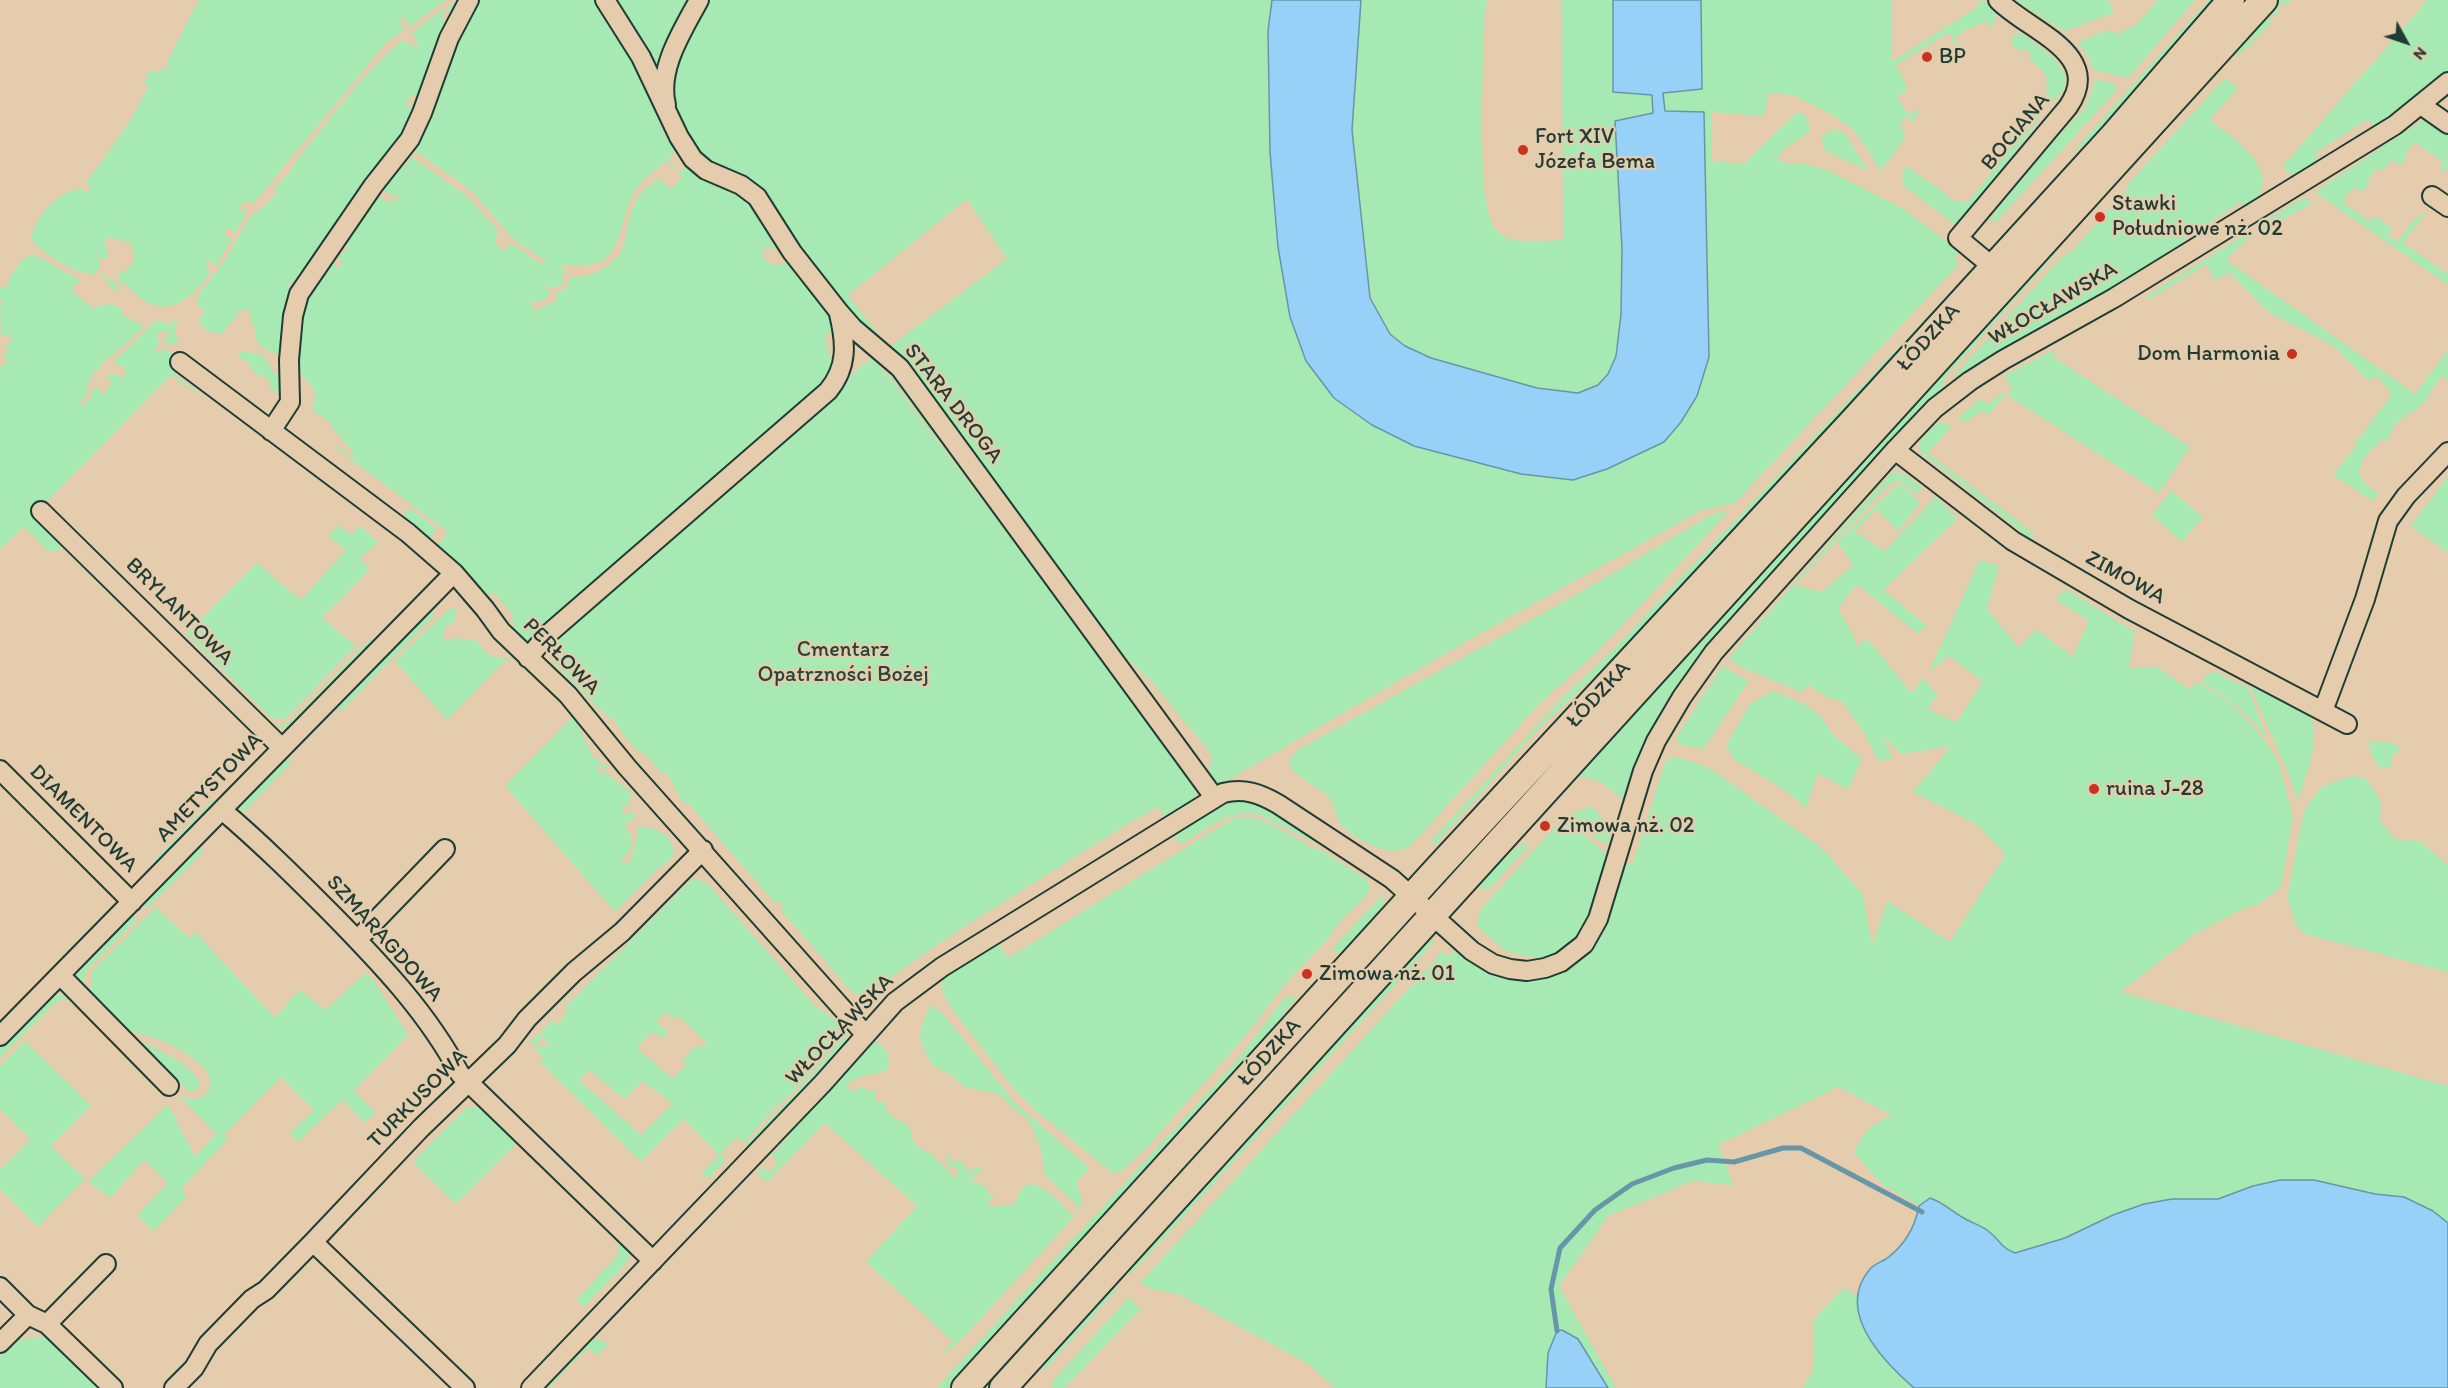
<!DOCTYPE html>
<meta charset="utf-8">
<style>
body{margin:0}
#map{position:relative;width:2448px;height:1388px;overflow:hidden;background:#e4ccad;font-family:Itim,sans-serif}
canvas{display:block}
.north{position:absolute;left:2376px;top:12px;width:60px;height:60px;-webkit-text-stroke:4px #e4ccad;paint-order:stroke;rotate:130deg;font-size:16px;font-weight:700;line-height:24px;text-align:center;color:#1f3d34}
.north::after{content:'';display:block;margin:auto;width:21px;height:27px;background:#1f3d34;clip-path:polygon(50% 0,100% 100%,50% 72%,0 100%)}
</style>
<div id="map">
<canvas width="2448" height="1388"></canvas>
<div class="north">N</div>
</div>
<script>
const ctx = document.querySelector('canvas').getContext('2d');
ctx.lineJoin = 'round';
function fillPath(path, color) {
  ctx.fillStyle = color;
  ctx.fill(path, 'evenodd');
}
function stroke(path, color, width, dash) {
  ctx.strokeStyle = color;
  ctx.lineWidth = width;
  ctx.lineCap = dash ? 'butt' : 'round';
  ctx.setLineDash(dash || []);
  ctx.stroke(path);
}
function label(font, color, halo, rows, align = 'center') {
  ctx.font = font + ' Itim,sans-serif';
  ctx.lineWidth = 4.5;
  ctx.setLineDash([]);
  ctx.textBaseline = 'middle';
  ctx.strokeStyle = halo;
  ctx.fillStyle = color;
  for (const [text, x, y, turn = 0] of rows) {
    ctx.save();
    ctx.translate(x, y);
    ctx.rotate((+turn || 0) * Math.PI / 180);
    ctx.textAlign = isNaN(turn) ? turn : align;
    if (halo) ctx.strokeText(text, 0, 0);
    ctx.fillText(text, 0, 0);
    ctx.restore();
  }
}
const green = new Path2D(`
 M199 0H447L409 27 405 17 402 18 400 25 405 29 386 43 253 204 248 201 239 206V210L248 211 235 233 229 228 226 229 224 235 232 239 216 266 210 261 206 264 207 270 211 272C196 291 176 316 148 303 137 298 132 287 121 283L117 270 120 274 123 270 126 272 134 260 131 243 108 237 104 243 108 251V260L94 256 99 259 100 269 94 274 99 276 105 274 109 279H113L116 284 114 288 118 285 121 287 116 292 105 281 111 282 107 278C97 274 85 274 75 270 63 265 33 248 31 236 39 213 56 193 81 188L85 192 88 191 90 188 86 183 126 127 149 86 146 82 142 86 150 69 153 72 163 70V67L166 69 169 68 167 63 169 58Z
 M458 0H465L432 55 422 92 419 96H411L406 104 410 112 411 103 418 105 417 113 302 277 291 283 298 282 286 285 292 289 287 302 282 345 277 354C262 348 253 345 256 328L252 324 249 309 238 311 235 320 228 325 224 333H213L203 328 199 320 205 310 197 305V297L223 263 250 217 272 199 279 189 273 188C290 176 290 169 302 154 333 115 365 71 403 40L417 49 418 46 414 42 416 36 411 33 445 8 443 20 448 23 450 18 448 7Z
 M475 0H599L665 117 659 125 664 133 671 129 678 145 669 159 679 172 690 165 747 194 771 235 769 238 770 242 775 240 780 246 777 249 762 247 765 261 776 266 787 261 828 306 836 328 826 335 825 339 835 371 819 393 528 644 515 635 512 614 496 594 482 593 437 546 448 532 336 448 337 445 351 457 354 453 332 428 331 423 312 410 315 397 314 389 296 367V351L301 335 299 327 303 306 316 278 335 258V267L339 268 342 261 338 256 347 250C347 247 346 244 346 241 346 226 372 206 380 196L383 201 399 200 397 194 393 196 384 191 395 168 405 167 406 163 410 161 405 154 406 153 468 197 497 229 496 244 504 251 511 243 541 264 547 262 513 239 473 192 410 147 420 141 427 110ZM668 160 682 177 671 189 659 179C652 184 645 187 640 194 619 222 638 253 597 272 590 276 579 276 570 278L566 289 557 292 556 301 534 311 530 301 537 303 550 296V290L543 288 545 286 555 288 566 282 560 277 567 272 558 266C567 267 573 265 581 265 624 268 619 217 634 192 641 179 656 169 668 160Z
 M609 0H694L661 79Z
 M705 0H1272L1268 31 1270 152 1414 446 1521 474 1573 480 1607 469 1664 442 1681 422 1697 396 1709 357 1704 112 1665 111 1663 93 1702 89 1701 0H1892L1891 62 1978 7 1976 2 1984 1 1996 12V19L1990 29 1985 21 1971 29 1970 27 1955 37 1960 47 1958 48 1948 33 1896 65 1908 88 1897 98 1908 114 1916 110 1919 112 1913 121 1906 116 1900 123 1905 138 1881 171 1854 130 1829 113 1793 95 1768 93 1765 116 1712 112V161L1744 164 1797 112 1805 115 1810 127 1809 132 1782 151 1778 158 1780 162 1811 165 1829 171 1902 208 1959 251 1955 258 1958 265 1735 503 1702 510 1467 641 1223 783H1215L1208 779 1212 755 1153 683 1099 631 888 348 1007 259 967 199 848 295 883 341 877 343 842 310 767 201 703 159 681 130 669 86 670 76Z
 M1361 0H1488L1485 7C1484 44 1474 209 1496 230 1512 246 1544 242 1563 239L1562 0H1613V92L1652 95 1653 113 1622 249 1621 314 1616 356 1608 374 1598 385 1578 393 1537 388 1431 358 1405 346 1390 334 1371 298 1352 130Z
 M2015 0H2108L2113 10 2111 14 2064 31Z
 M2158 0H2195L2128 78 2093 70 2088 56 2078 42 2108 30 2118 34 2137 24Z
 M2209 0H2220L2107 128 2071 154Z
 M2276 0H2291L2287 5 2283 2 2277 9 2280 12 2277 16 2274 13 2268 18 2270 20 2275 18 2256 39 2251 33 2246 39 2251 42 2254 38 2256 40 2239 55 2235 52V46Z
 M2424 0H2448V72L2395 117 2376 130 2368 119 2315 153 2322 165 2299 176 2287 172 2283 166 2426 2Z
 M2019 33 2023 34C2042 49 2086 74 2054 100L2051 101 2047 97 2046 74 2029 59 2031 54 2025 49 2022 52 2012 45V37Z
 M2225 78 2238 88 2210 119C2235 141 2287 172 2250 206L2239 203 2185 239 2181 251 1954 383 1955 375 2062 257 2072 251 2126 191 2129 183Z
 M2098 80 2115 84 2117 90 1995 223 1990 218 2059 135 2086 107 2095 81Z
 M2036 113 2040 116 2037 124 1958 224 1953 223 1904 186 1902 175 1904 169 1908 167 1955 201 1968 202 2005 155 2007 142 2012 134 2020 133 2022 129 2027 132 2038 120 2033 115Z
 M2426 118 2448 130V166L2444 172 2439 169 2443 162 2415 142 2405 154 2407 157 2401 166 2392 160 2383 171 2377 168 2367 181 2369 183 2362 192 2354 187 2342 202 2370 221 2375 216 2392 228 2388 235 2397 242 2413 221 2429 209 2403 243 2448 274V285L2315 192Z
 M1834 129 1844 132 1868 171 1825 151 1821 137Z
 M2304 198 2313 203 2264 229 2261 223Z
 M2252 230 2256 234 2244 242 2226 260 2415 394 2448 350V377L2446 379 2442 376 2429 393 2430 396 2413 413 2410 412 2404 419 2401 417 2389 435 2390 437 2387 442 2382 439 2375 447 2373 446 2361 463 2362 465 2358 474 2365 480 2363 483 2378 493 2373 501 2333 475 2357 445 2354 442 2363 433 2392 394 2376 375 2369 381 2334 346 2268 312 2229 272 2215 281 2207 264 2150 299 2147 296Z
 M2057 252 1945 378 1942 386 1947 391 1911 420 1719 631 1668 698 1639 752 1626 795 1619 797 1601 782 1580 776 1579 769 2023 279Z
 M31 255C40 255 68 275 80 280L74 286V293L95 310 97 306C106 304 115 303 122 309L123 316 144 326 110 358 107 357 97 372 94 371 91 374 93 376 86 385 90 387 80 405 84 407 99 381 96 388 104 394 112 383 105 376 114 374 123 377 126 373 124 367 115 364 114 361 157 320 170 324 175 320 178 324 174 330 179 341 170 345 165 344 164 341 170 333 162 331 157 335 159 343 155 350 159 352 164 349 174 355 178 369 174 374 199 393 197 394 171 375 39 510 53 531 45 534H51L55 540 59 539 64 544 60 547 61 550 48 551 23 527 0 550V367L7 362 2 353 8 355 6 346 11 342V338L8 334 4 337 1 336 0 306 3 302 0 300V288L7 286C12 279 9 271 18 268L20 261Z
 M1965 277 1961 287 1624 649 1538 729 1435 845 1430 842 1563 697 1609 654Z
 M2053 350 2056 353 2052 356 2190 447 2159 493 2007 395 1989 414 1981 411 1968 421H1963L1958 418 1981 398 1988 404 2002 394 2007 395 2012 389 2004 376Z
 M244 351 264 356 274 374H280C283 381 284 387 277 393L271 390 268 378 256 374 247 362 238 356 240 352Z
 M874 358 895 374 1148 724 1196 785C1200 803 1181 809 1167 817L1164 816 1158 807 1129 823 951 935 870 992 861 995 852 992 781 910 784 907 779 901 775 903 688 803 682 802 669 776 666 773 663 775 646 755 637 750 627 739 612 717 609 718 604 713 606 712 600 710 552 661 547 649 548 642 621 574 846 381 862 365ZM877 359 878 360 1039 578 876 361Z
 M1939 422 1952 426 1928 453 2036 535 2028 537 1922 453 1919 449 1920 441Z
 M1896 472 1904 474 1923 489 1916 494 1898 480 1887 486 1795 585 1822 592 1853 565 1837 542 1899 483 1920 503 1898 531 1876 509 1855 532 1885 551 1936 496 1957 519 1883 590 1927 626 1918 634 1857 584 1838 609 1852 632 1857 647 1867 639 1912 693 1923 678 1938 695 1927 709 1957 722 1983 681 1949 656 1929 672 1979 561 1999 565 1987 609 2019 648 2036 629 2073 657 2089 620 2055 600 2066 589 2135 632 2129 667H2157L2189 689 2198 683 2225 699 2237 710 2259 733 2278 760 2293 817 2281 887 2259 904 2242 909 2195 934 2120 992 2448 1086V1223L2433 1211 2404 1197 2375 1194 2314 1180 2253 1186 2218 1199 2144 1204 2113 1215 2065 1238 2015 1253 2002 1247 1995 1236 1984 1228 1964 1218 1940 1201 1930 1198 1919 1206 1883 1185 1854 1153C1864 1131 1871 1124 1892 1115L1838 1087 1718 1145 1733 1185 1693 1181 1608 1216 1559 1286 1616 1388H1335L1307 1363 1178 1294 1151 1289 1140 1283 1442 952 1449 956 1456 949C1468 958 1481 969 1495 975 1534 989 1584 973 1602 934 1612 912 1618 887 1625 864L1633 863 1665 763 1671 757 1681 758 1709 768 1821 847 1863 895 1872 946 1887 901 1950 942 2006 854 1976 824 1913 792 1951 746 1901 754 1883 736 1892 758 1879 761 1864 733 1843 702 1824 696 1809 685 1802 692 1738 666 1729 658 1889 475Z
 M2448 476V553L2411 526Z
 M2171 491 2203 517 2182 542 2152 515Z
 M410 508 437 529 429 539 404 520 403 516Z
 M1730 510 1596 653 1540 703 1415 841C1412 844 1408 848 1404 849 1386 857 1349 837 1339 821 1335 815 1335 806 1331 800 1320 787 1303 781 1291 769 1288 760 1292 755 1299 749L1574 596 1711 515Z
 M337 525 352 535 360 526 378 542 359 559 370 569 322 618 356 646 285 719 271 718 186 634 257 563 301 600 346 550 329 536Z
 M450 608 461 612H456C453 630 454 619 444 629L443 639 448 641 455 637 462 638V640L472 639 481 644 482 650 494 657 508 658 447 720 395 661Z
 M431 609 434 616 340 712 336 706Z
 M370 640 373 645 290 729 276 727 290 722Z
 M1722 666 1749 681 1703 749 1678 744 1676 738Z
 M2214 671 2240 685 2246 684 2268 739C2247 713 2231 699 2202 683L2203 678Z
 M2248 681C2259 687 2301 706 2307 712 2325 732 2304 779 2298 802L2288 772Z
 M1773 691 1804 704 1821 717 1833 735 1862 759 1848 790 1818 773 1806 808 1785 790 1735 760 1726 746 1751 703Z
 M573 716 593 757 608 767 607 770 597 765 600 773H605L631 792 630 802 621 811 626 815 632 811 636 818 624 825C634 837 636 848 621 860L623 863 631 862 639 826C654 827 678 836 673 856 671 862 663 864 659 868 644 882 630 897 615 912L505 786Z
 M2383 741 2397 745 2401 750 2392 755 2391 768H2380L2373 758 2368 742Z
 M285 758 293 761 241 815 240 807 244 799Z
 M2351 776 2366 778 2381 801 2380 819 2387 831 2397 840 2420 841 2448 866V972L2305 934 2297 927 2287 898 2304 811 2321 787Z
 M1243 798 1261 805 1338 854 1255 813C1225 812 1205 830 1181 845L1173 833 1222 801Z
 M213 800 215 805 159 863 153 861Z
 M1591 806C1604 817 1610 828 1610 844L1600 841 1569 815Z
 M1234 818H1253L1269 823 1316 850H1321L1366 879 1370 886 1367 895 1339 922 1328 939 1290 978 1246 1035 1150 1144 1123 1170 1114 1174 1034 1109 1014 1089 952 1009 942 990V980L947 974 997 942 1008 958Z
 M1562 819H1566L1606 854 1589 917 1570 944 1556 954 1544 959 1514 954 1504 950 1477 926 1479 911Z
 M1524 842 1528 847 1490 888 1482 889 1474 884Z
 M197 847 204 851 147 909 143 902Z
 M693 878 709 885 816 1007 835 1019C838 1025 839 1032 837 1038 830 1057 791 1093 775 1108L770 1106 773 1110 743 1143 737 1137 720 1154 726 1160 708 1179 702 1173 719 1155 683 1119 641 1162 539 1061 544 1058 533 1047 549 1045 550 1042H545L542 1039 545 1031 542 1032 540 1041 532 1046 529 1043 552 1020 556 1024 560 1023 567 1011 565 1007ZM666 1012 674 1020 679 1016 707 1043 702 1049 698 1044 682 1061 687 1064 672 1079 638 1049 640 1044 650 1034 657 1033 663 1039 668 1034 656 1021ZM590 1070 624 1099 643 1081 673 1104 641 1135 579 1080Z
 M1383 894C1389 921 1356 938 1338 954L1332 949Z
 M156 907 189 938 195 932 275 1018 299 990 326 1010 365 973 374 981 408 1035 354 1091 376 1112 365 1123 342 1100 298 1142 290 1133 314 1110 278 1074 280 1078 224 1135 228 1139 181 1189 187 1196 153 1231 137 1215 168 1183 144 1160 110 1198 88 1182 168 1104 195 1157 216 1134 176 1093C201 1111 223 1085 202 1066 190 1053 170 1044 154 1038 146 1035 135 1034 127 1029 114 1021 102 1005 90 994L92 971Z
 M130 916 138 919 86 971 83 986 77 976 81 965Z
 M1432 940H1436L1130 1275 1127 1267 1423 944Z
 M58 994 70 999 57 1001 0 1058V1048L49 999Z
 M1291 996 1296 999 1286 1010 1274 1033 948 1388H936L1234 1064 1283 999Z
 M930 1005 943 1014 1015 1103 1090 1168 1076 1183C1081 1196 1086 1201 1077 1213L966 1335 946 1353H943L953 1341 866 1262 917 1206 825 1123 767 1182 757 1173 760 1168 770 1172 778 1162 771 1155 774 1151 780 1150 779 1146 782 1144V1140L788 1141 786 1136H784L872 1041 879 1043 890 1055 887 1059 890 1067C876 1079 865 1070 848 1084L850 1092H854L860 1087 869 1091 872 1090 876 1093V1101L886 1103V1111C893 1118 905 1121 910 1129 912 1132 911 1135 912 1139 915 1147 929 1152 935 1156L937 1162 943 1164 954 1178 959 1174 956 1168 950 1167 945 1156 946 1154 950 1157 952 1164 956 1160 961 1163V1159L965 1163 964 1167 967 1171 970 1167 969 1172 973 1168 977 1170 982 1164 981 1173H971L966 1176H975L973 1184 982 1182 981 1185H985L983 1188H988L986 1196 995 1192 990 1201 987 1202 990 1207 1016 1204C1023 1161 1061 1200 1072 1217L1080 1208 1045 1175 1040 1147 1031 1124 1026 1118 1012 1108 1001 1095 963 1086 950 1074 932 1065 921 1043 920 1032Z
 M843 1022 848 1033 843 1047 751 1148H746L745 1145 813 1075 838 1043Z
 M137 1040C152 1046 202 1069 200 1087L192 1092 187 1090Z
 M25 1041 91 1106 51 1146 85 1179 38 1227 0 1189V1170L31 1139 0 1109V1066Z
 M1257 1083 1213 1142 986 1388H975Z
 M467 1107H482L518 1142 456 1204 413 1162Z
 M554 1177 631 1252 625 1265 584 1307 576 1300 618 1255V1240Z
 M1111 1285 1118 1288 1044 1371V1357Z
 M1843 1289 1858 1296 1857 1309 1890 1365 1914 1388H1802L1813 1372 1814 1319Z
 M1129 1297 1141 1309 1064 1388H1054L1051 1383Z
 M51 1337 103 1388H0V1355L17 1339Z
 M595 1339H600L608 1345 597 1356 587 1348 548 1388H540L582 1344H587Z`);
const water = new Path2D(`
 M1272 0H1361L1352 130 1370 298 1390 334 1405 346 1431 358 1537 388 1578 393 1598 385 1608 374 1616 356 1621 314 1622 249 1615 121 1653 113 1652 95 1613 92V0H1701L1702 89 1663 93 1665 111 1704 112 1709 357 1697 396 1681 422 1664 442 1607 469 1573 480 1521 474 1414 446 1372 425 1334 398 1306 361 1290 317 1278 247 1270 152 1268 31Z
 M2280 1180H2314L2375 1194 2404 1197 2433 1211 2448 1223V1388H1914C1883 1361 1834 1311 1870 1269 1874 1264 1881 1262 1886 1259 1904 1246 1915 1227 1919 1206L1930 1198C1943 1202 1951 1211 1962 1217 1970 1222 1980 1225 1987 1230 2001 1240 1998 1246 2015 1253L2065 1238 2113 1215 2144 1204 2172 1199H2218L2253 1186Z
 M1562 1330 1578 1339 1608 1388H1546L1548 1353 1557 1331Z`);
const stream = new Path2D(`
 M1557 1331 1551 1289 1560 1248 1595 1210 1632 1184 1674 1168 1707 1160 1734 1162 1783 1148H1801L1922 1212`);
const minor = new Path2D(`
 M605 0 641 57 679 137 693 159 706 170 741 185 757 197 792 252 839 312 853 328 900 368 1214 797
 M666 105C657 69 683 30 699 0
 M2421 105 2448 124
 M2432 196 2448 207
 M1993 267 1958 238 2068 107C2105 53 2028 31 1998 0
 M180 362 408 533 454 573 485 609 501 631 568 695 627 767 865 1034
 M271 431 290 402 289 360 293 316 299 294 373 186 410 139 422 113 449 38 469 0
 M1895 450 2013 541 2129 609 2347 724
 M41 511 282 748
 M528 658 547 635 828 391C848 367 846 343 839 314
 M2323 711 2365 599 2388 521 2406 496 2448 452
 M0 770 132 902
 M222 810C261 843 296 878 332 914 380 963 428 1013 460 1074L653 1261
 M358 939 445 849
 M60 975 169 1086
 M0 1036 454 573
 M313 1242 465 1388
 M0 1287 28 1315 47 1324 113 1388
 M47 1324 106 1264
 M0 1343 28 1315
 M174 1388 194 1368 208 1344 252 1299 266 1290 313 1242 421 1128 507 1045 527 1019 574 972 622 932 703 850
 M531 1388 823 1083 895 1002 942 967 1223 793C1244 788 1259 793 1278 804L1392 879 1472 951 1493 964 1510 969 1527 971 1545 968 1561 962 1584 944 1598 919 1643 771 1656 741 1682 697 1714 652 1895 450 1935 408 1970 381 2003 360 2114 298 2395 125 2448 82`);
const secondary = new Path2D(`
 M965 1388 1438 868 1854 420 2114 135 2231 0
 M1003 1388 2264 0`);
const markers = [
 [1927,57,6,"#c8321e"],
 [1523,150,6,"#c8321e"],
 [2100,217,6,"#c8321e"],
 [2292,354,6,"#c8321e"],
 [2094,789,6,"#c8321e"],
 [1545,826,6,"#c8321e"],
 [1307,974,6,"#c8321e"]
];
const poiNames = [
 ["BP",1939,57],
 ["Fort XIV",1535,137],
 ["Józefa Bema",1535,162],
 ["Stawki",2112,204],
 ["Południowe nż. 02",2112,229],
 ["Dom Harmonia",2280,354,"right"],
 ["ruina J-28",2106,789],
 ["Zimowa nż. 02",1557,826],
 ["Zimowa nż. 01",1319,974]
];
const streetNames = [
 ["BOCIANA",2016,132,-50],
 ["WŁOCŁAWSKA",2053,304,-30],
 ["ŁÓDZKA",1929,338,-48],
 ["STARA DROGA",953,404,52],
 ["ZIMOWA",2125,578,29],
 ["BRYLANTOWA",179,612,45],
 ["PERŁOWA",561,657,45],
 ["ŁÓDZKA",1599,695,-47],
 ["AMETYSTOWA",210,788,-46],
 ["DIAMENTOWA",83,819,45],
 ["SZMARAGDOWA",384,939,48],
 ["WŁOCŁAWSKA",840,1030,-46],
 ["ŁÓDZKA",1270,1053,-48],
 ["TURKUSOWA",418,1099,-45]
];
const parkNames = [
 ["Cmentarz",843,650],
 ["Opatrzności Bożej",843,675]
];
fillPath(green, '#a6e9b3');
fillPath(water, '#97d1f7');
stroke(water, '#6796a9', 1.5);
stroke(stream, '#6796a9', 5);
stroke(minor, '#1f3d34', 22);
stroke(secondary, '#1f3d34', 30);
stroke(minor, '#e4ccad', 18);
stroke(secondary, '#e4ccad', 26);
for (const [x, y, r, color] of markers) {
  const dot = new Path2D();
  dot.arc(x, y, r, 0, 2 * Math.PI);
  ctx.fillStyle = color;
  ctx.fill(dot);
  stroke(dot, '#e4ccad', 2);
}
label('22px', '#1f3d34', '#e4ccad', poiNames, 'left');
label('22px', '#1f3d34', '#e4ccad', streetNames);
label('22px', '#26463a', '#e4ccad', parkNames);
</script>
